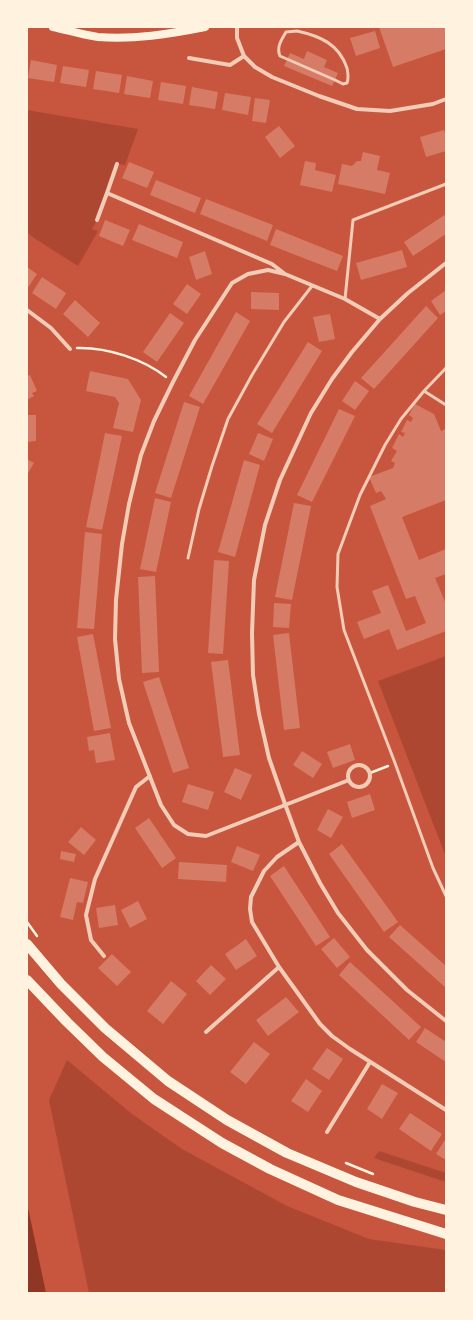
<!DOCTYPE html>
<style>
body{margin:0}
#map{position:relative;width:473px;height:1320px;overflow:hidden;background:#c8553d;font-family:"Fira Sans Condensed",sans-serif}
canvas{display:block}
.frame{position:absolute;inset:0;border:28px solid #fff3e0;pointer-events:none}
</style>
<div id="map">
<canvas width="473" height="1320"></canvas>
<div class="frame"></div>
</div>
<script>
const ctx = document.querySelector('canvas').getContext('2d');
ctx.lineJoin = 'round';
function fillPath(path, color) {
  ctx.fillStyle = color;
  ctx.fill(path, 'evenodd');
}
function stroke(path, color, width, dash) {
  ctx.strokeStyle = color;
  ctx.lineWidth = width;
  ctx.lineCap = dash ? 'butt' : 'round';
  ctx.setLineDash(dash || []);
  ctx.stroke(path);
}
const green = new Path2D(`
 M27 110 138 129 125 165 118 164 97 220 92 229 98 231 78 266 34 238 27 232Z
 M446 656V857L378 681Z
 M67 1060 132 1114 182 1149 287 1206 369 1239 446 1250V1293H89L49 1100Z
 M379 1151 446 1173V1182L374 1158Z`);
const water = new Path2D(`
 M27 1203 46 1293H27Z`);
const building = new Path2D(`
 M379 27H446V49L393 67Z
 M375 31 380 48 356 56 350 38Z
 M307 51 327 60 324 67 338 73 332 86 284 66 290 53 304 59Z
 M31 60 57 65 54 82 28 78Z
 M63 66 89 70 86 87 60 83Z
 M96 71 122 75 119 93 93 89Z
 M127 76 153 81 150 98 124 94Z
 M161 82 186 86 183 104 158 100Z
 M192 87 218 92 215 109 189 105Z
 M225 93 251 97 248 115 222 110Z
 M255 98 270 100 266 123 252 121Z
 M279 126 295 146 280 158 265 137Z
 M444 130 446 137V151L426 157 420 137Z
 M363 152 380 156 377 170 390 173 385 194 338 184 342 164 352 166 357 161H361Z
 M305 161 316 163 315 170 336 175 332 192 300 185Z
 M129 162 154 172 147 188 122 178Z
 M156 180 201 198 195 213 150 195Z
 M206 199 273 225 267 241 200 214Z
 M446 214V234L413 256 404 242Z
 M105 220 130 230 123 246 99 236Z
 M139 224 183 242 177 258 132 240Z
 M276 229 343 256 337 271 270 245Z
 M402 250 407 267 361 280 356 263Z
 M205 251 212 274 196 280 189 257Z
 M27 267 37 274 27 289Z
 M42 277 66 293 56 309 32 293Z
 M187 284 201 294 187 314 173 304Z
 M446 290V311L440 315 431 301Z
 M251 292 279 293V310L251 309Z
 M75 300 100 323 88 337 63 314Z
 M426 306 438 318 374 389 361 378Z
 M236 312 250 321 203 404 189 396Z
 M170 313 184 323 157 362 143 352Z
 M330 314 335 339 319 342 313 317Z
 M308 342 322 351 272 433 257 424Z
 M90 371 128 379 141 400 133 432 113 428 119 403 115 397 86 391Z
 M30 375 37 391 32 393 34 396 27 400V376Z
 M355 381 369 391 355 410 342 401Z
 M184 402 200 407 171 498 155 493Z
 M415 404 434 414 441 431 446 429V500L402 517 419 560 446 549V574L435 578 446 604V631L397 650 389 629 364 639 357 622 381 613 372 591 388 585 406 631 426 623 415 596 406 599 370 506 386 499 381 491 376 493 369 477 393 468 395 463 391 461 397 451 392 448 399 434 403 437 405 433 401 432 407 420 411 422 413 418 409 415Z
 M339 409 355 416 312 502 297 495Z
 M27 415H36V441L27 442Z
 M105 433 122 436 102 530 86 527Z
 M258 433 273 439 264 461 249 454Z
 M27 459 34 463 27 475Z
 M244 460 260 465 235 557 218 552Z
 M155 498 171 502 156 572 140 569Z
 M294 503 311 506 292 600 275 597Z
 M85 532 102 534 94 629 77 628Z
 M214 560 229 561 223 654 208 653Z
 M155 576 159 672 142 673 138 577Z
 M274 603 291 604 289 628 273 627Z
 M289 633 300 728 284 730 273 635Z
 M93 634 111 728 94 731 77 637Z
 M228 660 240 755 223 757 211 662Z
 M159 677 189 768 173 773 143 682Z
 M110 733 115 760 96 763 94 750 89 751 87 737Z
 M350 744 355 760 333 768 327 752Z
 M302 751 322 764 313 778 293 765Z
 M235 768 252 775 241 800 224 792Z
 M188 784 214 792 208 810 182 802Z
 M370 794 375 810 352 818 347 802Z
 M328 809 343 817 331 838 317 830Z
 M149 818 176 858 162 868 135 828Z
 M81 827 96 840 84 855 68 842Z
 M342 844 398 922 384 932 329 854Z
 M237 846 260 855 253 871 231 862Z
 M61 851 76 854 74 862 60 859Z
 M179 862 227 865 226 882 178 879Z
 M284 866 330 937 316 946 270 876Z
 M70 878 88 882 83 903 77 902 73 920 60 917Z
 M138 901 147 919 130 928 121 910Z
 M115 905 118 925 99 928 96 908Z
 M400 925 446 966V988L389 937Z
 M334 938 350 957 337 968 321 949Z
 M246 939 257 956 236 970 225 954Z
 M112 954 131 972 117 986 98 968Z
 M350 962 421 1027 409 1040 339 975Z
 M211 965 226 979 210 995 196 981Z
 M171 981 187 994 163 1024 147 1011Z
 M286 997 299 1012 268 1036 256 1020Z
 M425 1028 446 1042V1062L416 1042Z
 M254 1042 270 1054 246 1084 230 1072Z
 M327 1048 343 1059 329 1080 312 1069Z
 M306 1079 322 1091 308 1112 291 1101Z
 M382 1084 398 1093 382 1119 367 1109Z
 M410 1113 442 1134 431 1151 399 1129Z
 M446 1138V1160L436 1154Z`);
const path = new Path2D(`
 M77 348C107 347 143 359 166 377
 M370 773 388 766
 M27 922 37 936
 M346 1163 373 1174`);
const service = new Path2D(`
 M297 31C320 36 339 44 347 68 348 73 349 78 347 83L343 84 335 80 280 56C276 47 282 39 286 32Z
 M345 299 353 220 446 184
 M446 368 424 391 401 419 385 445 360 495 338 554 337 587 344 630 395 763 433 868 446 896
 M424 391 446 405
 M188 558 199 509 212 466 228 419 252 375 284 322 312 286`);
const minor = new Path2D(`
 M237 27V38L244 56 255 67 272 77 319 96 357 109 390 111 433 104 446 99
 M189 58 230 65 244 56
 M117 164 107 193 272 264 285 274 345 299 380 319
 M97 220 107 193
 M446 263 408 293 380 319 352 352 332 379 311 413 280 480 265 525 254 580 252 633 253 675 259 714 269 758 285 804 299 842 320 883 338 913 367 950 407 990 446 1021
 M285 274 268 270 248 274 232 283 195 340 173 382 154 421 141 455 129 504 122 544 116 600 115 639 119 679 129 723 161 805 174 825 188 834 206 836 349 780
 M27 310 51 328 70 349
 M348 776a11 11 0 1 1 22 0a11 11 0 1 1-22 0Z
 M299 842 277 857 264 871 251 897 250 909 252 922 279 967 320 1024 332 1036 350 1049 446 1110
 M104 956 91 940 86 915 95 879 136 787 150 776
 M206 1032 279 967
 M327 1132 370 1062`);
const secondary = new Path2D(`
 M53 27C67 30 83 35 98 37 133 40 170 34 205 27`);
const primary = new Path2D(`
 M27 944 61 984 105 1028 168 1081 227 1120 287 1153 356 1182 415 1202 446 1210
 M27 980 67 1022 103 1057 154 1099 222 1143 270 1169 338 1200 446 1234`);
fillPath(green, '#ae4732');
fillPath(water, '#8f3625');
fillPath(building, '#d67c66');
stroke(path, '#fff3e0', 2.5);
stroke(service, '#f1ccb7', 3);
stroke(minor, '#f1ccb7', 4);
stroke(secondary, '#fff3e0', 8);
stroke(primary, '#fff3e0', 10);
</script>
